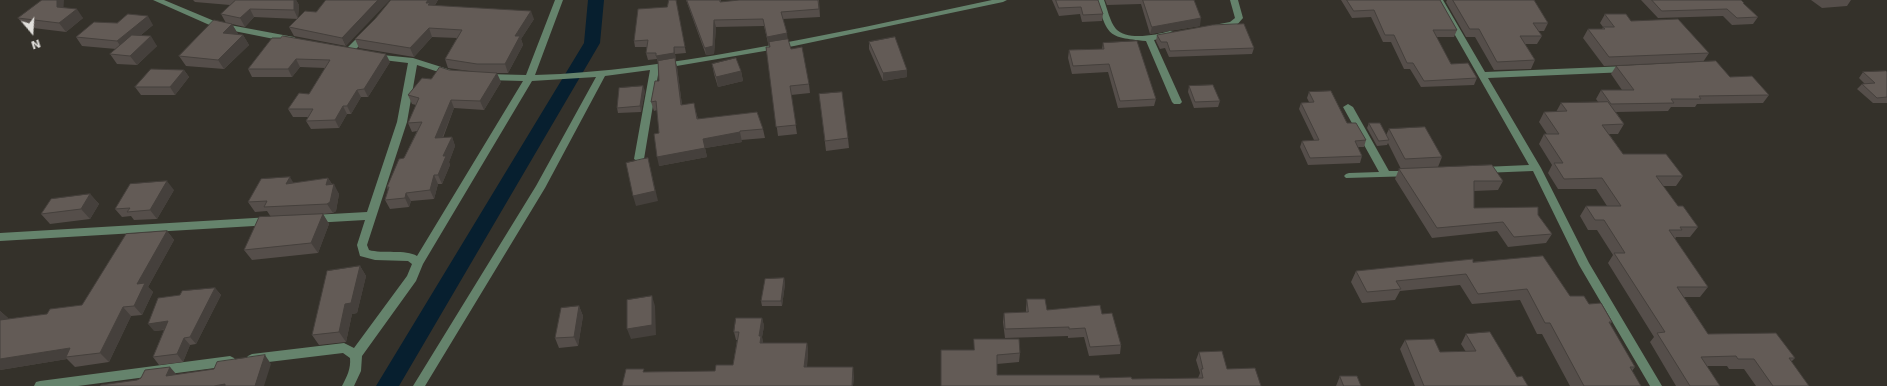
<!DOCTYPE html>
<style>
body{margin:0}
#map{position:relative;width:1887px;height:386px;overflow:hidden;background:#34312a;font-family:"DejaVu Sans",sans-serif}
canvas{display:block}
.north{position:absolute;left:12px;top:12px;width:40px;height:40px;-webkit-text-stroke:3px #34312a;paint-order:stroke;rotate:162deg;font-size:11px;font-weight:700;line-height:16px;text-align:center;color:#e1dfdb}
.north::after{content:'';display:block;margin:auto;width:14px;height:18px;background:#e1dfdb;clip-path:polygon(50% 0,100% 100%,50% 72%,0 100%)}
</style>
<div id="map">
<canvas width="1887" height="386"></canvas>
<div class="north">N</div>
</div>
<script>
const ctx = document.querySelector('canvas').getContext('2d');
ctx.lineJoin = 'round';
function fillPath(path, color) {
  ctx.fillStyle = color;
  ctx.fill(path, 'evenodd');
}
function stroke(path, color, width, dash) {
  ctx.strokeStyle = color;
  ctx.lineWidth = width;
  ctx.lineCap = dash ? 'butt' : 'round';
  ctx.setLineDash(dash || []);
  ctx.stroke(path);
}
const canal = new Path2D(`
 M588 0H604L600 43 399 386H376L584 43Z`);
const minor = new Path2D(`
 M153 0H164L219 23 294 37 298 40 294 43 214 27Z
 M555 0H563L535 75C603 73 671 63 739 51 824 36 908 18 992 0H1007L1003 2 794 46 659 69 644 159 639 162 634 159 650 70 605 76 545 188 425 386H413L536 186 596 77 532 81 423 264 416 281 362 356 361 371 354 386H342C347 376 351 369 350 358L343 353 252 364 248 362 246 359 248 356 252 354 344 343 354 348 407 276 412 264 408 261 375 260 360 256 357 245 365 220 313 223 308 219 313 215 367 212 397 122 408 63 375 59 371 56 372 54 413 58 454 71 455 73 451 76 417 65 407 122 367 245 369 250C382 254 406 249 417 256L523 81 486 80 482 77 486 74 526 75Z
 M1096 0H1104C1107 8 1110 22 1116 29 1127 41 1156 35 1170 31L1173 32V36L1154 40 1182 102 1180 104H1174L1172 102 1146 41C1106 37 1109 36 1096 0Z
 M1230 0H1238L1243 18 1236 26 1214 29V25L1230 22 1235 18Z
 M1435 0H1443L1485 72 1627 66 1631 69 1627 72 1488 78 1541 168 1589 263 1662 386H1650L1579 265 1533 171 1483 173 1478 170 1483 167 1529 165Z
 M366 31 370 34 369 36 352 53H346L345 51 346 49 363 32Z
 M1348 104 1353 107 1389 171H1411L1414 172 1416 174 1414 176 1346 178 1344 176 1346 174 1349 173 1379 172 1343 107Z
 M271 217 276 221 271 225 0 241V233Z
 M230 356 234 358 236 361 234 364 230 366 78 386H34L36 382 40 381Z`);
const wall = new Path2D(`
 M193 0H296L299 5 298 18 316 12 326 0 346 46 294 36 289 27 298 19 254 17 245 27 232 24 238 34 237 35H243L249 45 224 69 186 66 179 56 226 23 221 14 230 5 195 2Z
 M391 0H438L435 5 534 19 521 39 523 45 508 73H486L501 82 484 110 454 108 443 138 452 137 455 146 449 162 450 165 442 184H438L434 199 411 201 409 207 390 209 385 200 388 190 387 187 404 158 417 131 412 132 408 123 416 105 412 104 408 95 431 79 449 70 476 72 448 68 445 59 457 38 432 37 414 57 359 48 355 39 375 19Z
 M676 0 686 53 675 54 676 60H675L677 67 682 105 696 112 698 119 763 129 765 138 741 140 742 142 705 148 707 157 659 166V133L657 110 654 111 651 102 659 81 658 62 657 59 648 60 646 53 647 47H635L634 41 667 7Z
 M686 0H721V2L819 0 820 17 783 19 787 33V39L791 49 809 84 810 93 791 95 797 134 778 136 766 47H769L764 26 716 27 714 54 706 55Z
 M1052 0H1098L1103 14 1102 21 1082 22 1080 14 1059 16Z
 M1105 0H1194L1200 26 1150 34 1141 4 1107 5Z
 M1341 0H1440L1457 30 1454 37H1436L1451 64 1477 78 1474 85 1421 87 1410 69H1404L1391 42H1383L1371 17 1352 18Z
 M1447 0H1534L1548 23 1544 31H1538L1542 36 1537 44H1525L1535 60 1531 69 1494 70 1475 37H1466L1446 2Z
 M1641 0H1741L1744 3V4L1758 17 1753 24 1732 25 1723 16 1658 18Z
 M1811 0H1851L1847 6 1822 8Z
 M64 8 83 18 66 32 25 27 18 18Z
 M1605 14 1631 21 1709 53 1703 62 1604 66 1583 38 1588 29H1602L1603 27 1600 23Z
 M117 23 153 25 141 35 157 46 137 65 117 64 110 54 116 49 82 46 76 37Z
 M1157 35 1254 48 1252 54 1169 57 1165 48 1160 49 1156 41Z
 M272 38 390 62 368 97H361L351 114H347L339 128 311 129 306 121 308 117H293L288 109 309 94 325 68 300 67 292 77H252L248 69Z
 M869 42 907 77 883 81 869 49Z
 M1103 43 1156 99 1154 106 1118 108 1108 72 1072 74 1068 58 1069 50 1102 49Z
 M712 64 741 71 743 81 718 87 714 74Z
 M1616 66 1730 77 1769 95 1763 103 1697 104 1695 107H1671L1668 111 1616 112 1624 124 1618 134H1609L1623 154 1683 176 1676 186H1663L1678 206 1698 227 1690 237H1676L1675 239 1708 287 1700 297H1684L1708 334 1795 358 1791 362 1809 386H1756L1744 369H1729L1727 366H1707L1720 386H1676L1650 342 1654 337 1608 263 1613 255 1597 230H1588L1580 216 1586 206H1607L1596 189H1558L1548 173 1552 165 1539 144 1544 134H1547L1539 122 1544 112H1556L1561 103H1599L1596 99 1601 90H1622L1611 74Z
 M184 70 189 77 175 95H141L135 87Z
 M1863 72H1887V103H1873L1857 89 1862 84H1865L1859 78Z
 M1189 86 1220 101 1218 107 1194 108 1188 92Z
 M645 91 641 112 618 113 617 108Z
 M1309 92 1347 123 1366 140 1364 147H1358L1362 156 1360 163 1308 165 1300 147 1302 141 1314 140 1299 109 1301 103 1309 102 1307 98Z
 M819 94 848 138 849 148 826 151Z
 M1369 123 1386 135 1389 129 1442 157 1438 167 1503 181 1498 190 1474 191V208L1538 215 1552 234 1546 243 1508 247 1497 231 1432 238 1395 179 1399 169H1401L1388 143 1387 145 1377 146 1367 128Z
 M328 178 332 184 339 194 336 211 333 213 323 214 329 224 318 253 252 260 244 250 271 217 267 211 255 212 248 202 293 183Z
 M174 190 157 219 134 220 131 216 122 217 115 209Z
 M90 194 99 204 90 219 50 224 41 214Z
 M167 231 174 240 148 287 153 292 142 315 131 316 109 362 75 367 67 359 0 370V311L8 318 7 319 47 314 82 305Z
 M1473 262 1570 296 1589 304 1612 322 1610 324 1635 367 1632 371 1641 386H1570L1542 334H1537L1520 300 1472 304 1460 285 1400 291 1395 300 1362 303 1351 282 1356 271Z
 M360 266 366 276 357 313 352 314 346 342 319 345 312 335Z
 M784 278 785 284 782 306H762L761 301Z
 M215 288 221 295 196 344 190 345 183 362 159 365 153 357 164 330 154 331 180 295Z
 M1027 299 1047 310 1102 314 1121 345 1120 354 1089 356 1084 337 1068 338V336L1005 338 1003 322 1004 313 1026 312V308Z
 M579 306 583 316 578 346 559 348 555 338Z
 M762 318 764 326 762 337 763 343H807L808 351 807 367 854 375 853 386H622L645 372 715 371 733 365 737 340H736L734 332Z
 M1466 334 1517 377 1528 386H1415L1400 349 1405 340 1440 352H1466L1461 344Z
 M974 339 1020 353 1019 362 997 364V375L1100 378 1132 379 1198 378 1200 373 1196 360 1199 352 1227 369 1261 386H941L974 350Z
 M1340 376 1361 386H1336Z`);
const shadedWall = new Path2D(`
 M57 0H64L63 16 57 7Z
 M294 0H296L299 5 298 19 294 10Z
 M378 0H390L346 46 342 38Z
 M428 0H438L432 9 426 3Z
 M77 9 83 18 66 32 59 23Z
 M250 9 254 17 245 27 240 18Z
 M531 11 534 19 521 39 523 45 508 73 505 64 515 36Z
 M148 16 153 25 123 50 117 41Z
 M1201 18 1200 26 1150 34 1152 27Z
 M714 20 716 27 714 54 706 55 705 48Z
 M232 24 238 34 229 43 223 33Z
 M429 28 432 37 414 57 410 48Z
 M787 33 788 41 768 44 767 37Z
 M243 35 249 45 224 69 218 60Z
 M151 36 157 46 137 65 130 56Z
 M674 47 675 54 676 60H675L677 67 683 114 681 105 675 60 658 62 656 56Z
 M386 54 390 62 368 97 364 89Z
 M296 59 300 67 292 77 288 69Z
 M184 70 189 77 175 95 170 87Z
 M907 70V77L883 81V73Z
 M741 71 743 81 718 87 716 77Z
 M497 73 501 82 484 110 480 101Z
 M643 86 645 91 641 112 640 106Z
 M357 90 361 97 351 114 347 106Z
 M451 100 454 108 439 146 435 138Z
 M343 106 347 114 339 128 335 120Z
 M740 132 742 142 705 148 707 157 659 166 657 157 703 139Z
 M452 137 455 146 449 162 450 165 442 184 438 175 443 156Z
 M648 158 658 201 636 206 633 196Z
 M434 175 438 184 434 199 430 190Z
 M290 177 296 187 286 184Z
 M328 178 333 186 334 184 339 194 336 211 333 213 327 204 326 185Z
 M167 181 174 190 157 219 150 210Z
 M406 193 411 201 409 207 405 198Z
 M90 194 99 204 90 219 81 209Z
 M323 214 329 224 318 253 311 243Z
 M167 231 174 240 148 287 153 292 142 315 134 306 137 284Z
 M360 266 366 276 357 313 352 314 346 342 339 332 345 304Z
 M784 278 785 284 782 306 781 301Z
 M215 288 221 295 196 344 190 337Z
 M652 296 655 306 656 335 631 339 627 329Z
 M579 306 583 316 578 346 574 337Z
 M123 307 131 316 109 362 100 353Z
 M0 311 8 318 0 330Z
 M762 318 764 326 762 337 763 344 762 351 759 336Z
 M168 321 174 328 154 331 148 324Z
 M184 338 190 345 183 362 177 354Z
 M807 343 808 351 806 375 804 367Z
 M70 348 66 357 67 359 0 370V359Z
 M265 355 271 364 264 386H255Z
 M170 367 177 375 166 376Z
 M853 367 854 375 853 386H852Z
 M225 384 227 386H214Z`);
const building = new Path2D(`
 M42 0H57V7L77 9 59 23 18 18Z
 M236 0H294V10L250 9 240 18 221 14Z
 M326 0H378L342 38 289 27 305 11 316 12Z
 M391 0H428L426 3H430L428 5 531 11 515 36H520L505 64H477L445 59 462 30 429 28 410 48 355 39 375 19Z
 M669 0H676L685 47H674V53L656 56V53H646L648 40 634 41 638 9 667 7Z
 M687 0H720V2L739 0H818L819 9 781 12 787 33 767 37 763 19 714 20 713 46 705 48Z
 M1056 0H1098L1103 14 1083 15 1081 7 1059 8Z
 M1143 0H1194L1201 18 1152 27Z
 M1347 0H1440L1457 30H1433L1451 64 1468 63 1477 78 1424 81 1413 63H1407L1394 35H1385L1374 10 1354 11Z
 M1453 0H1534L1548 23H1533L1542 36H1520L1535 60 1497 62 1479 29H1470Z
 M1652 0H1741L1744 3H1743L1758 17 1737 18 1727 9 1662 11Z
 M128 14 148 16 117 41 76 37 94 22 117 23Z
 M1605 14H1626L1631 21 1678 19 1709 53 1609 57 1588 29H1605L1603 27H1614Z
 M214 20 232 24 223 33 243 35 218 60 179 56Z
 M1244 24 1254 48 1170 51 1167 42H1161L1157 35 1212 25Z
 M132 35 151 36 130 56 110 54Z
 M283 36 386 54 364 89 357 90 347 106H343L335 120 306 121 313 109H288L299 93 309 94 330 60 296 59 288 69H248L272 38H280Z
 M895 37 907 70 883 73 869 42Z
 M788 39 791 49 802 47 809 84 790 86 796 125 776 127 766 47H770L769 42Z
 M1137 41 1156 99 1120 101 1109 64 1073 66 1069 50 1104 49 1103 43Z
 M675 58 681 105 694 103 697 119 757 112 763 129 740 131V132L703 139 705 148 657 157 654 134 659 133 656 101 651 102 655 81H659L658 61Z
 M736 58 741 71 716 77 712 64Z
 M1716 61 1730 77 1752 76 1769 95 1699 96 1701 99H1671L1674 103 1611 104 1601 90H1634L1616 66Z
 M440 67 449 70 497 73 480 101 451 100 435 138 452 137 443 156H446L438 175H434L430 190 406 193 405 198 385 200 389 187H387L399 159 404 158 422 122 408 123 419 98 408 95 422 78 431 79Z
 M151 69 184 70 170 87H135Z
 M1886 71 1887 72V97L1877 98 1862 84 1875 83 1863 72Z
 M1213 85 1220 101 1195 102 1189 86Z
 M643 86 640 106 617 108 619 88Z
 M1331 91 1347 123H1356L1366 140 1355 141 1362 156 1310 158 1302 141 1319 140 1301 103 1314 102 1309 92Z
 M842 92 848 138 825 141 819 94Z
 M1608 102 1624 124 1602 125 1623 154H1666L1683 176H1656L1678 206H1683L1698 227H1680L1682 230H1669L1708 287H1677L1708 334 1776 333 1795 358H1789L1809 386H1773L1754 359H1738L1736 356 1701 357 1720 386H1690L1657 333 1665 332 1614 253H1625L1604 220H1595L1586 206H1621L1602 178 1564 179 1554 163H1563L1544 134H1559L1544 112 1567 111 1561 103Z
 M1369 123H1380L1389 140 1379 141Z
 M1425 127 1442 157 1405 159 1389 129Z
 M648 158 655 191 633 196 626 163Z
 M1492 165 1503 181H1474V208L1538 207V215L1552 234 1514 237 1503 222 1437 228 1399 169Z
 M290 177 286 184 328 178 326 185 334 184 330 202 327 204 264 207 267 201 248 202 261 179Z
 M167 181 150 210 127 212 130 208 115 209 130 184Z
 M90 194 81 209 41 214 51 199Z
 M323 214 311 243 244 250 259 217Z
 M167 231 137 284 145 283 134 306 123 307 100 353 66 357 70 348 0 359V320L47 314 50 309 82 305 126 234Z
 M1543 256 1570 296H1584L1589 304 1601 303 1612 322H1609L1635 367H1630L1641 386H1584L1550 323H1545L1527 289 1478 294 1466 274 1396 281 1401 289 1367 292 1356 271 1473 259V262Z
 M360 266 351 303 345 304 339 332 312 335 327 271Z
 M784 278 781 301H761L765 279Z
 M215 288 190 337 184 338 177 354 153 357 168 321 148 324 158 298 180 295 182 291Z
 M652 296V325L627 329V300Z
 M1027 299H1045L1047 310 1100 305 1102 314 1112 313 1121 345 1090 347 1085 328 1069 329V327L1005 329 1004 313 1028 312Z
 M579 306 574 337 555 338 561 308Z
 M736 318H762L759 336H761L760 343H807L804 367H853L852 386H622L626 369H644L643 372 715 371 716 365H733L739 332H734Z
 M1490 332 1517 377 1522 376 1528 386H1424L1405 340 1434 339 1440 352 1476 351 1466 334Z
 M974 339H1019L1020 353 997 355V375H1099L1100 378 1131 377 1132 379 1203 378 1201 369H1203L1199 352 1222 351 1227 369 1255 368 1261 386H941V350H974Z
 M265 355 255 386H225V384L214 386H100L101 385 137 380 141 378 145 370 170 367 166 376 214 369 217 362Z
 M1340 376H1357L1361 386H1344Z`);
fillPath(canal, '#071f2f');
fillPath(minor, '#65836c');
fillPath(wall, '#554e4a');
fillPath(shadedWall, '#45403c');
fillPath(building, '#635b56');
stroke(building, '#45403c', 1);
</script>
